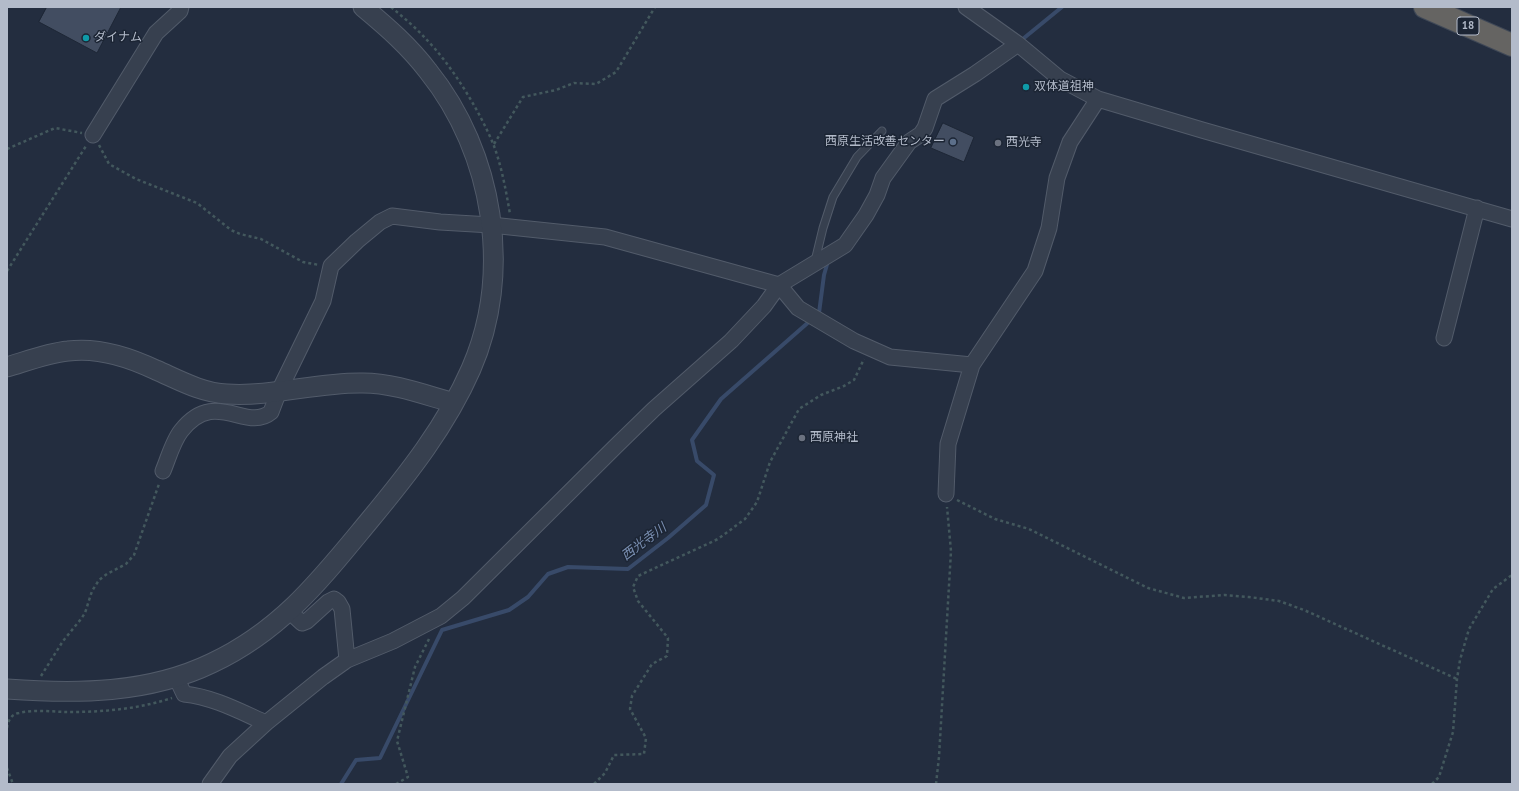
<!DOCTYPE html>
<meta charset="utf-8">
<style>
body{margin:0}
#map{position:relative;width:1519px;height:791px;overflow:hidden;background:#232d3f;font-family:"PT Sans",sans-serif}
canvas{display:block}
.frame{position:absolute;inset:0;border:8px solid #b3bbca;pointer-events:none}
</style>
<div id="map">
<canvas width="1519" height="791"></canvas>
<div class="frame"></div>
</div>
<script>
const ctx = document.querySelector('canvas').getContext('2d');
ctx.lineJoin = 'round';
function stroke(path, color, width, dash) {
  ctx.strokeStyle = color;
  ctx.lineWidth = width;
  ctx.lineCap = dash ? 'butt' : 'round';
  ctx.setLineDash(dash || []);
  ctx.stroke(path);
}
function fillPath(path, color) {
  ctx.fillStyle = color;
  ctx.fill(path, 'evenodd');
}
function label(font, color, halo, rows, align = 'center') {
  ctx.font = font + ' "PT Sans","Noto Sans JP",sans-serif';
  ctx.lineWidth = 3;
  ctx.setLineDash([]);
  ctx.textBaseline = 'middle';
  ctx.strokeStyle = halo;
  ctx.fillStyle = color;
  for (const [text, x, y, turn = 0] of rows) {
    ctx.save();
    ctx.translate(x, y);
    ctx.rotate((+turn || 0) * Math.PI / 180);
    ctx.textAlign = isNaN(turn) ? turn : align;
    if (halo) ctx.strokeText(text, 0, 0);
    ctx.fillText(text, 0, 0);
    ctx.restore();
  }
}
const stream = new Path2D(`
 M1024 38 1062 7
 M341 784 356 760 380 758 442 630 509 610 528 597 548 574 568 567 628 569 668 538 706 505 714 475 697 461 692 440 721 399 819 313 824 275 828 261`);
const building = new Path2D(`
 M47 7H121L97 53 39 22Z
 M943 123 974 137 964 162 931 148Z`);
const path = new Path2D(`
 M391 7C403 17 415 27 425 38 451 64 480 111 494 146 502 168 506 191 510 214
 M494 144 523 97 556 90 574 83 596 84 616 72 655 7
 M99 145 109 164 136 179 197 203 231 230 240 234 261 239 303 262 319 265
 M7 149 55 128 82 133
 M7 271 86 146
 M957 500 995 519 1029 529 1148 588 1184 598 1225 595 1249 597 1279 601 1304 610 1457 679
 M41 676 63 641 81 619 85 613 92 591 99 580 107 574 126 564 134 555 159 484
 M7 728C8 721 11 714 19 713 35 709 53 712 69 712 104 712 138 709 172 698
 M7 768 13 784
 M396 784 408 777 397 741 415 667 430 637
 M594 784 605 773 614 755 644 754 646 738 630 709 632 696 652 664 667 656 668 638 638 601 633 587 638 576 718 539 745 519 757 502 770 462 799 409 821 395 844 386 854 380 864 359
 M936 784 939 757 951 551 947 507
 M1432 784 1439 777 1453 732 1457 679 1460 660 1469 629 1493 589 1512 575`);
const service = new Path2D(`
 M815 261 823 228 833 197 857 157 882 131`);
const minor = new Path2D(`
 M966 7 1018 44 1060 79 1098 99 1202 130 1512 219
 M93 135 156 33 180 11 181 7
 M1444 338 1477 208
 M163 471C168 459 173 441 181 431 215 387 246 433 271 412L279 391 323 301 331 266 357 241 380 222 392 216 440 222 491 225 605 237 779 285 798 308 854 341 890 357 972 365
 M946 494 948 444 972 365 1035 271 1049 228 1057 178 1070 142 1098 99
 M289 611 302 623 307 621 328 602 334 599 338 602 342 609 347 660
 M176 677 184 694C213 697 239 711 266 723
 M210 784 230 756 266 723 323 677 347 660 393 641 441 616 463 598 616 446 654 409 731 341 764 306 779 285 845 245 866 215 877 195 883 178 909 142 921 134 925 128 935 99 975 74 1018 44`);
const tertiary = new Path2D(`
 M7 367C27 361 48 353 68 351 99 347 129 357 156 370 179 380 202 393 227 394 273 397 317 382 363 383 394 383 425 395 454 403
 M7 689C76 694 148 694 212 663 282 630 321 579 369 521 408 474 446 426 471 369 513 273 494 153 428 71 409 46 387 27 363 7`);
const trunk = new Path2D(`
 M1425 7 1512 45`);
const markers = [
 [86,38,4,"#0f9aa8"],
 [1026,87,4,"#0f9aa8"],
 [953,142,4,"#5c6f8a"],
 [998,143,4,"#6b7280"],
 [802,438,4,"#6b7280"]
];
const shields = [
 [1468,26,22]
];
const shieldNames = [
 ["18",1468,26]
];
const poiNames = [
 ["ダイナム",94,38],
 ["双体道祖神",1034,87],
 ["西原生活改善センター",945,142,"right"],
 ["西光寺",1006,143],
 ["西原神社",810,438]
];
const waterNames = [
 ["西光寺川",644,542,-37]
];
stroke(stream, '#384a69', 4);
fillPath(building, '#424d61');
stroke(building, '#1e2736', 1);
stroke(service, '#525b6a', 9);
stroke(minor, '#525b6a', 17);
stroke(tertiary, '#525b6a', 21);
stroke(trunk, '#3f4857', 24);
stroke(path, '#43585d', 2.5, [3, 3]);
stroke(service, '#37404f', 7);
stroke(minor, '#37404f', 15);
stroke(tertiary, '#37404f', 19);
stroke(trunk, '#656462', 22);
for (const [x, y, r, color] of markers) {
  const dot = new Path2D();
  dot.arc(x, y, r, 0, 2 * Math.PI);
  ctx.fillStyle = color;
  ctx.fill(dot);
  stroke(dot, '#1c2534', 1.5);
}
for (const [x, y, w] of shields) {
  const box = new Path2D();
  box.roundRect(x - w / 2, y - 9, w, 18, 3);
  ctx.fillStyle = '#1c2534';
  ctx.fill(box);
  stroke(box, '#b3bbca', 1);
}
label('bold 11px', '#b3bbca', null, shieldNames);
label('12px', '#b3bbca', '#1c2534', poiNames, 'left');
label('italic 13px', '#7a8fb2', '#1c2534', waterNames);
</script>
